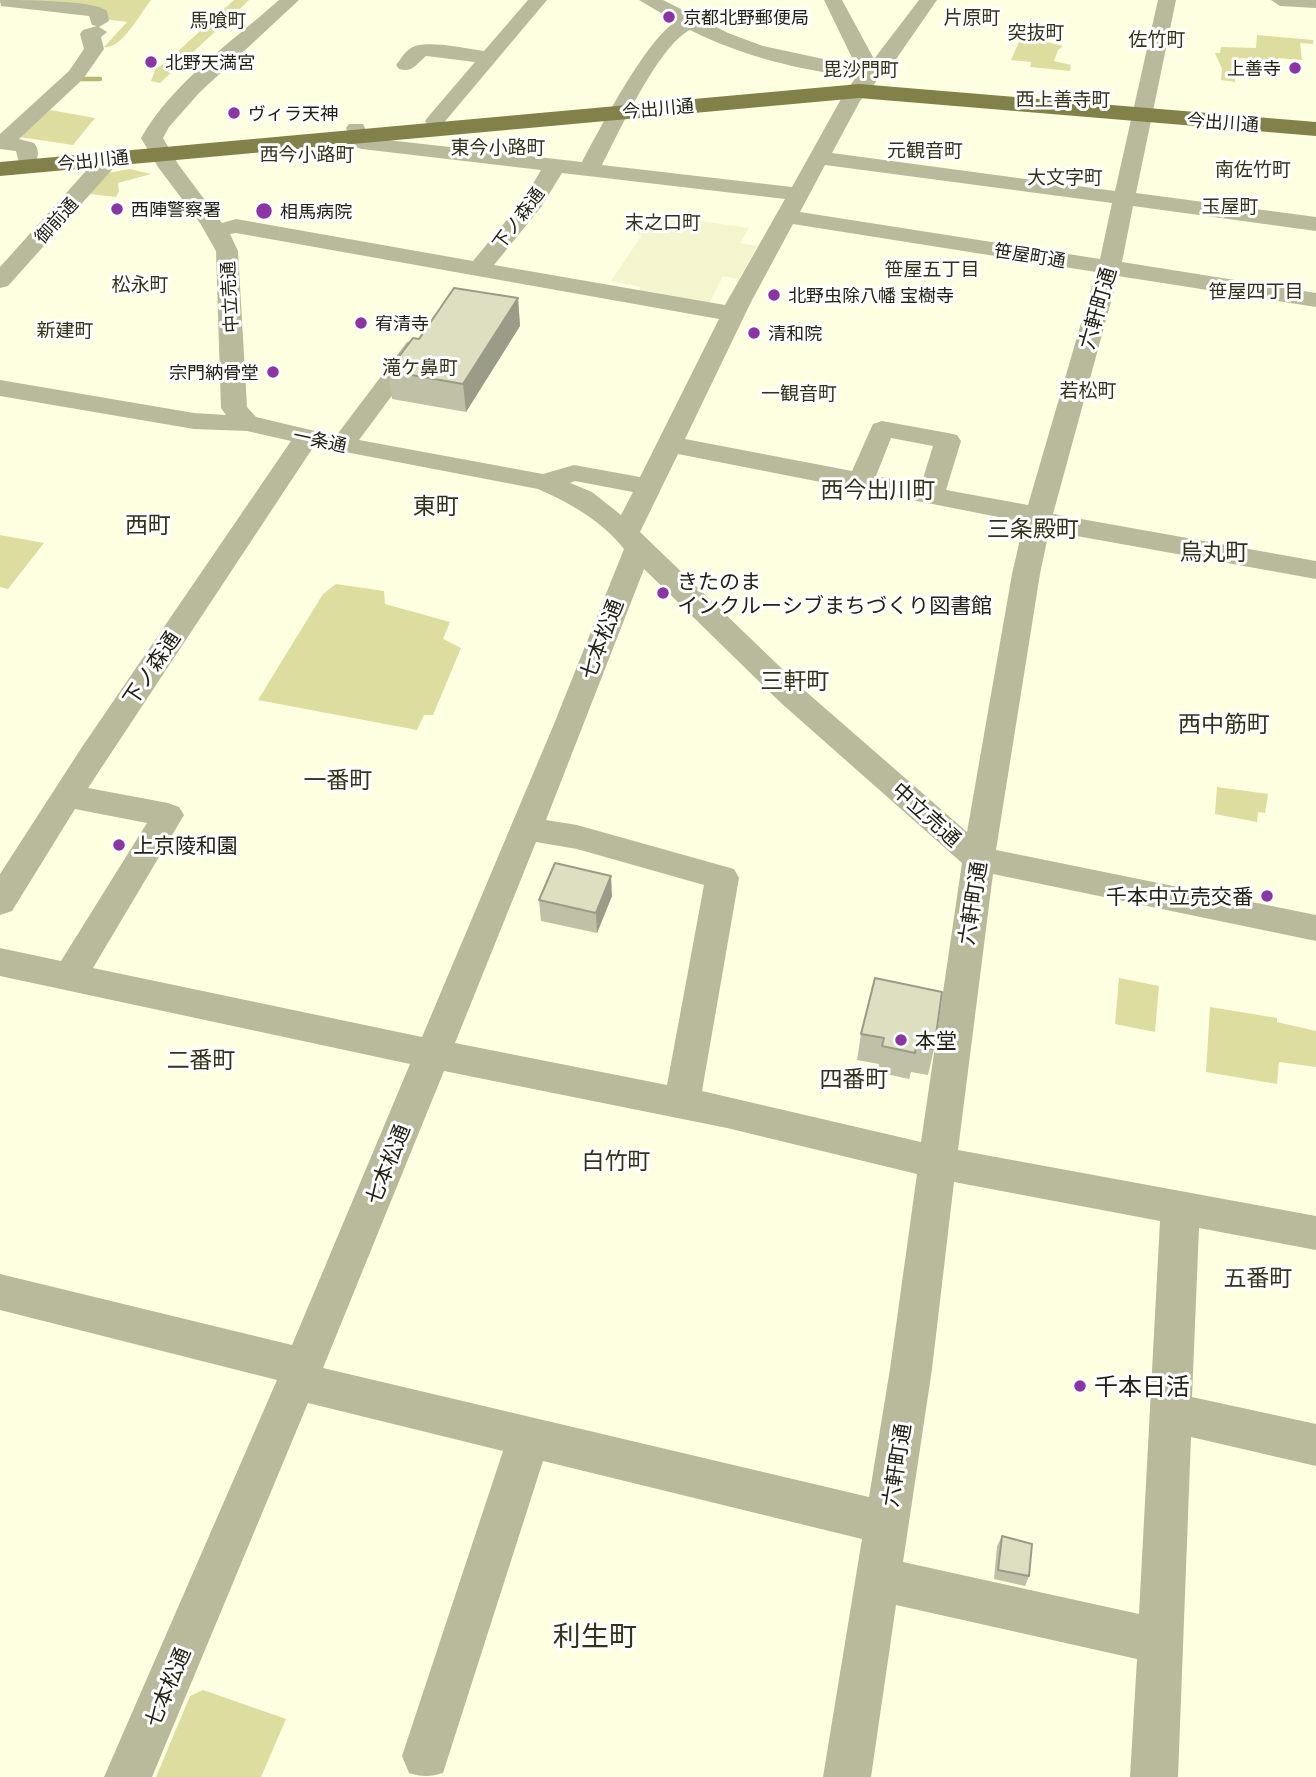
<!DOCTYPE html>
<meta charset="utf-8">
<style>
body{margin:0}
canvas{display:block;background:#fefee0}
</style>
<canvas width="1316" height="1777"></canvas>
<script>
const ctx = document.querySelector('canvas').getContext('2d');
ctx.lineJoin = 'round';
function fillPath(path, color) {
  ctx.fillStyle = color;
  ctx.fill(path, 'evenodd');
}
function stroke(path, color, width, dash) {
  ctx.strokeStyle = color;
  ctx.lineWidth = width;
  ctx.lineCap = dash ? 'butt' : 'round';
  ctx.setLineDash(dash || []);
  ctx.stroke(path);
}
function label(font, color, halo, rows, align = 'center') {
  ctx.font = font + ' Georgia,"Noto Sans JP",serif';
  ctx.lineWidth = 6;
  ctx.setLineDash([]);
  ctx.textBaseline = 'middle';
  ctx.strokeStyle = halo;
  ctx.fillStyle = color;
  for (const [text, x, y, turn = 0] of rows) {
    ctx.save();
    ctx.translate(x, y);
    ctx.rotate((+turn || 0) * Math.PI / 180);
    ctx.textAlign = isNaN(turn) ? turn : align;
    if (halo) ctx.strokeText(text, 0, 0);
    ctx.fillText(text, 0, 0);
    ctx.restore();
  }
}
const built = new Path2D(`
 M641 213 749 228 740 243 757 246 739 279 723 276 707 308 635 297 641 287 611 281 642 235 629 232Z`);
const green = new Path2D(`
 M0 0H151C140 14 121 50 104 47L127 22 104 19 103 8H82L77 12 0 3Z
 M234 0H249L160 83 151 81 156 68 164 64Z
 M1025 28 1034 30 1031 38 1063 46 1058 50 1054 61 1071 65 1070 71 1030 67 1031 62 1011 60Z
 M1257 35 1313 40V44L1300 43 1302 60 1278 58 1280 71 1256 70V59L1235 58V82L1221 80 1222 69 1215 53H1220L1221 47 1256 48Z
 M50 110 95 118 73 145 20 137Z
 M130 169 151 174 118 183 119 191 116 197 90 194 107 173Z
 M0 535 44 543 8 589 0 587Z
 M336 584 384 591 385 604 450 622 443 639 461 648 433 715H424L417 730 258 700 323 594Z
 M1217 787 1268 794 1265 813 1258 812 1257 822 1215 814Z
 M1119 978 1159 986 1155 1032 1115 1024Z
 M1210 1007 1277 1018V1022L1316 1031V1067L1279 1062 1277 1084 1206 1072Z
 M203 1690 286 1719 261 1777H156L190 1696Z`);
const stream = new Path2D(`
 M80 79H100`);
const minor = new Path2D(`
 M0 0C20 0 96 0 107 11L109 21 99 27 107 32 101 37 104 49 83 79 19 139 34 143C39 149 39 156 35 163H19L16 151 0 149V134L69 71 84 49 80 34 83 30 97 26 92 25 89 16 1 6Z
 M279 0H299L199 93 169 127 163 138 178 164 222 223 236 219 473 261 524 199 541 170 362 149 355 147 346 128 349 124H363L370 138 582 162C598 132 648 36 676 22L639 0H663L728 33 763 46 856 66 824 0H842L874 59 919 0H937L892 65 876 76V82L860 101 832 153 1115 191 1158 0H1176L1136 193 1316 217V231L1133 206 1122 262 1316 293V307L1118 276 1053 514 1316 561V579L1049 531 1040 574 996 850 1316 915V941L993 874 958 1150 1316 1216V1250L1199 1228 1192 1397 1316 1424V1466L1191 1437 1178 1777H1130L1137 1659 896 1605 871 1777H823L862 1539 543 1461 443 1773C430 1777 422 1777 409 1773L402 1756 503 1451 308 1403 152 1777H104L277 1380 0 1310V1274L292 1345 410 1064 0 976V948L61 961 147 823 75 809 12 911 0 915V874L82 747 291 441 247 431 194 429 0 396V380L194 413 226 415 221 408 216 251 200 223 158 167 141 138C173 82 232 42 279 0ZM690 30C742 56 799 70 856 77L841 99 792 187 602 165C619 132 659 45 690 30ZM825 165 1112 203 1100 259 800 212ZM562 173 785 199 725 305 494 265 541 207ZM793 224 1096 272 1028 505 946 490 961 441 957 435 948 433 882 421 873 424 852 471 685 439 751 302ZM236 233 719 319 640 477 574 465 543 474 359 440 428 347 425 342 416 340 407 342 336 436 256 417 247 407 238 251 230 234ZM891 438 933 446 921 485 876 476ZM314 446 538 489C570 503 602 521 624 549L554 724 422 1037 93 968 184 815 179 807 168 803 88 788ZM678 454 1024 522 1012 574 967 832 803 689 640 532ZM575 481 633 492 621 515 592 492 570 483ZM644 569 781 703 962 863 921 1142 702 1091 739 878 734 869 577 825 546 820ZM536 842 577 849 704 885 667 1085 455 1043ZM444 1071 727 1128 917 1174 890 1369 869 1497 323 1368ZM954 1182 1160 1221 1139 1614 903 1562 932 1369Z
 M528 0H547L442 125H428L425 121 428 117 475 62 426 56C416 64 413 73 399 69L396 65C400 60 405 51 411 48 426 39 466 49 484 51Z
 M1271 0H1316V8L1280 6Z
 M110 152 118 153 121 158 118 163 8 286 0 288V267L102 153Z`);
const major = new Path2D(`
 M859 84 1316 122V136L859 98 0 176V162Z`);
const wall = new Path2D(`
 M518 298 520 326 466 412 392 399 388 371 419 339Z
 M612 896 597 933 541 921 539 900Z
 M861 1034 934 1049 928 1075 911 1072 909 1079 877 1072 879 1064 857 1060Z
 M1002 1536 1029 1576 1025 1586 994 1579 997 1546Z`);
const shadedWall = new Path2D(`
 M518 298 520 326 466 412 463 384Z
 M611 876 612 896 597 933 596 913Z`);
const building = new Path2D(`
 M454 288 518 298 463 384 388 371 413 338 419 339Z
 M555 863 611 876 596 913 539 900Z
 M875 978 942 992 934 1049 916 1046 915 1053 882 1046 884 1038 861 1034Z
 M1002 1536 1032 1544 1029 1576 998 1570Z`);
const markers = [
 [669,17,7,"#8a35a3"],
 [151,62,7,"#8a35a3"],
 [1295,68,7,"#8a35a3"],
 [234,113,7,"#8a35a3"],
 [117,209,7,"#8a35a3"],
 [264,211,9,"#8a35a3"],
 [774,295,7,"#8a35a3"],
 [361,323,7,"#8a35a3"],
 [754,333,7,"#8a35a3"],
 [273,372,7,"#8a35a3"],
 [663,593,7,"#8a35a3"],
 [119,845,7,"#8a35a3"],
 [1267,896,7,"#8a35a3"],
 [901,1040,7,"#8a35a3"],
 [1080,1386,7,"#8a35a3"]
];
const farPoinames = [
 ["京都北野郵便局",683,17],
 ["北野天満宮",165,62],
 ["上善寺",1281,68,"right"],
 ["ヴィラ天神",248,113],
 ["西陣警察署",131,209],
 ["相馬病院",280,211],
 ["北野虫除八幡 宝樹寺",788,295],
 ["宥清寺",375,323],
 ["清和院",768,333],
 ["宗門納骨堂",259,372,"right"]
];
const farStreetnames = [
 ["今出川通",658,108,-5],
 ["今出川通",1223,122,4],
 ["今出川通",93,160,-6],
 ["下ノ森通",518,218,-53],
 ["御前通",56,220,-48],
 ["笹屋町通",1030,255,9],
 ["中立売通",229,297,-93],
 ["一条通",320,440,12]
];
const farNeighbourhoodnames = [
 ["片原町",972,17],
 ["馬喰町",218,20],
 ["突抜町",1036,32],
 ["佐竹町",1157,39],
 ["毘沙門町",861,69],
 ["西上善寺町",1063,99],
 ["東今小路町",498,147],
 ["元観音町",925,150],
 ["西今小路町",307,154],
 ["南佐竹町",1253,169],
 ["大文字町",1065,177],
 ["玉屋町",1230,206],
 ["末之口町",663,222],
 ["笹屋五丁目",932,269],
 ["松永町",140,284],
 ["笹屋四丁目",1256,291],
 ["新建町",65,330],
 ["滝ケ鼻町",420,367],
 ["若松町",1088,390],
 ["一観音町",799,393]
];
const streetNames = [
 ["六軒町通",1097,308,-74],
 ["七本松通",601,639,-69],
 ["下ノ森通",151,668,-56],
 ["中立売通",927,814,42],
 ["六軒町通",972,903,-81],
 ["七本松通",387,1164,-68],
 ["六軒町通",896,1465,-81],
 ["七本松通",167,1687,-67]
];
const poiNames = [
 ["きたのま",677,581],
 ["インクルーシブまちづくり図書館",677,605],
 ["上京陵和園",133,845],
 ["千本中立売交番",1253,896,"right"],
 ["本堂",915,1040]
];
const neighbourhoodNames = [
 ["西今出川町",878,489],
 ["東町",436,505],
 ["西町",148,524],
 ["三条殿町",1033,528],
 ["烏丸町",1214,551],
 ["三軒町",795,680],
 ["西中筋町",1224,723],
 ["一番町",338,779],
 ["二番町",201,1059],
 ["四番町",854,1078],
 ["白竹町",616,1160],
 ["五番町",1258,1277]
];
const nearPoinames = [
 ["千本日活",1094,1386]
];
const nearNeighbourhoodnames = [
 ["利生町",595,1635]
];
fillPath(built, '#f4f4ce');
fillPath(green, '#dddda0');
stroke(stream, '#b7b672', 4.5);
fillPath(minor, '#b9b99c');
fillPath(major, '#82814a');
fillPath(wall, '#bfc0a6');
fillPath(shadedWall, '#9b9c87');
fillPath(building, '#dedfc1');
stroke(building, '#9b9c87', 2);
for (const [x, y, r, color] of markers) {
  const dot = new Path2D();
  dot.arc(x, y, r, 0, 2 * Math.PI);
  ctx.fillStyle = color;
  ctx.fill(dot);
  stroke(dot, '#fff', 2.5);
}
label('18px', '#222217', '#fff', farPoinames, 'left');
label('18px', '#222217', '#fff', farStreetnames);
label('19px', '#33331b', '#fff', farNeighbourhoodnames);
label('21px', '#222217', '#fff', streetNames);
label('21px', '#222217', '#fff', poiNames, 'left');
label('23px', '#33331b', '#fff', neighbourhoodNames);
label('24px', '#222217', '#fff', nearPoinames, 'left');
label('28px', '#33331b', '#fff', nearNeighbourhoodnames);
</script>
